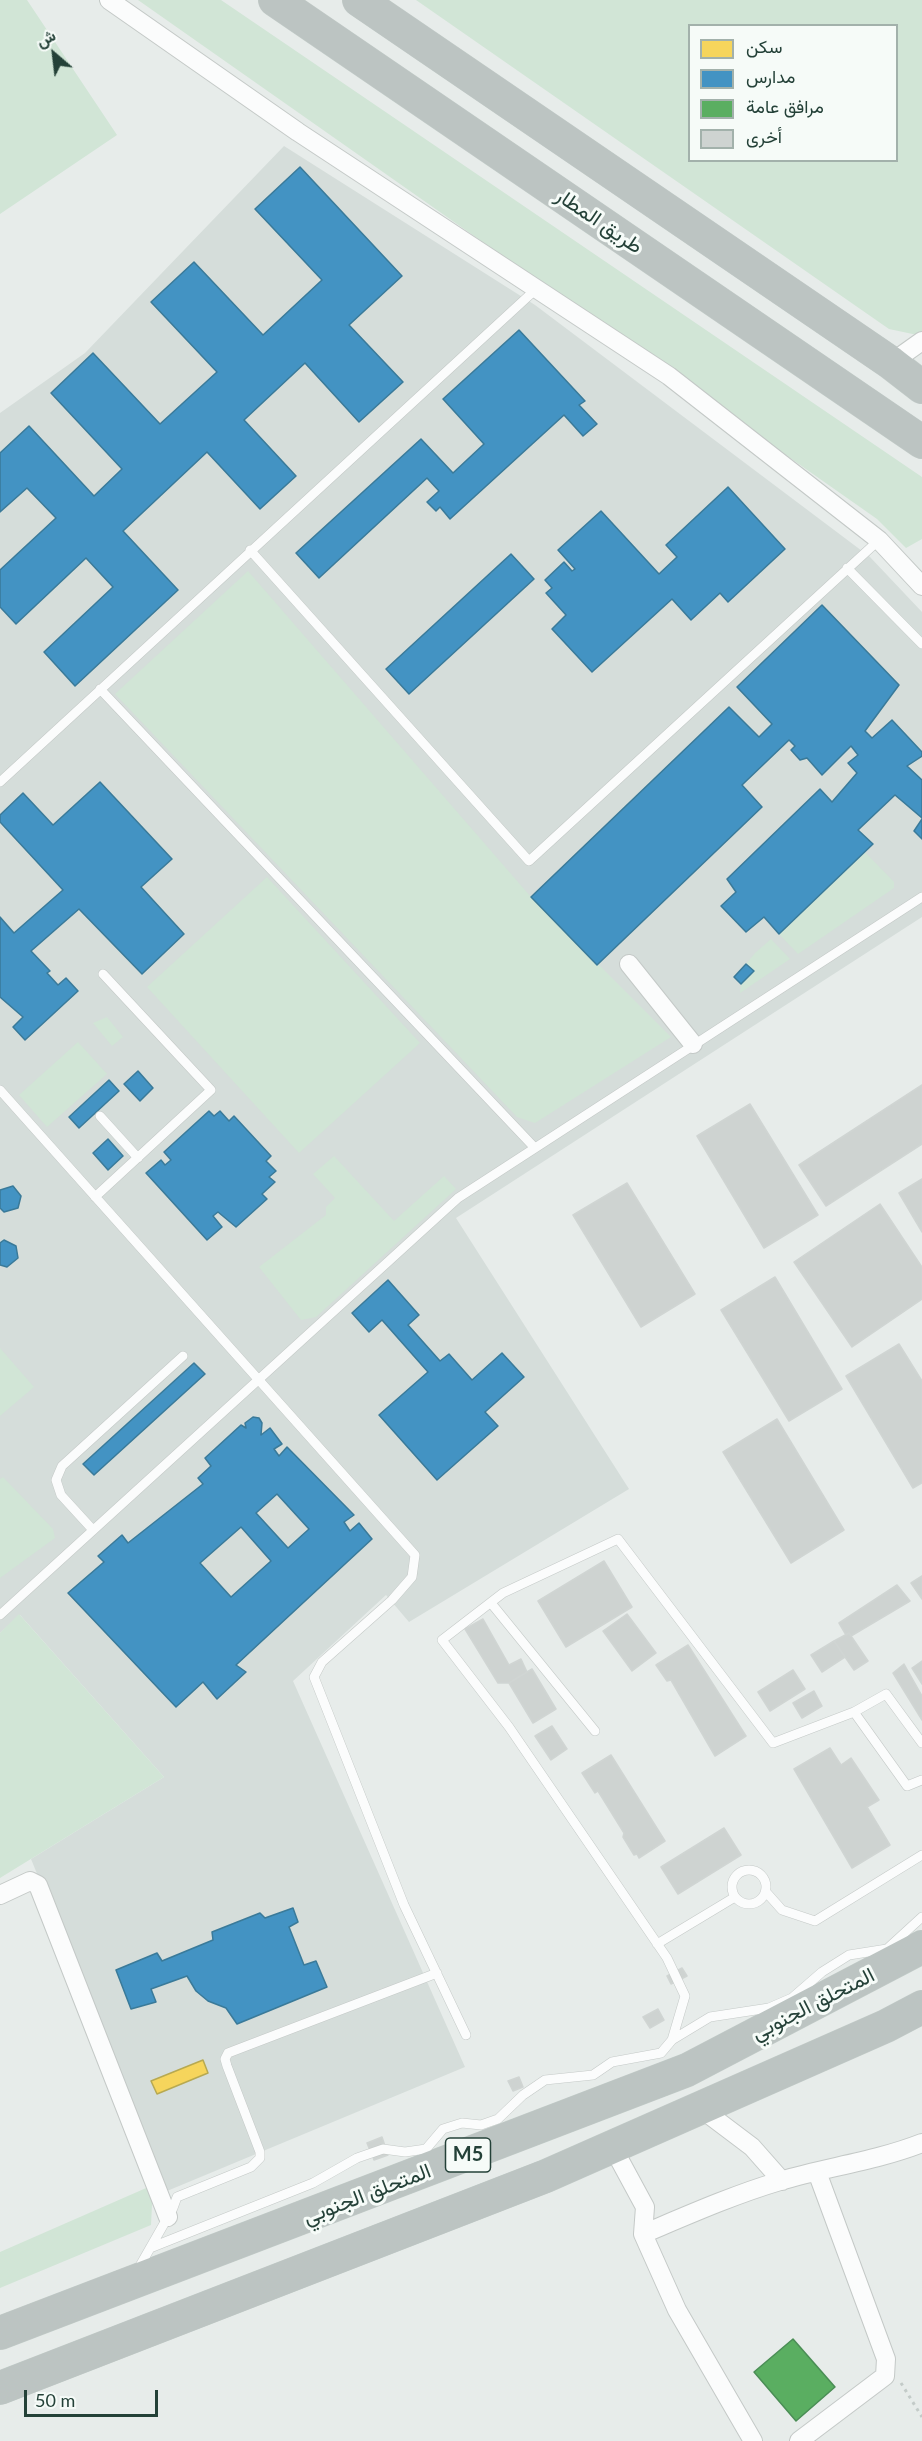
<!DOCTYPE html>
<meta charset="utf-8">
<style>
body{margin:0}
#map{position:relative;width:922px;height:2441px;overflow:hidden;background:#e7ecea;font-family:Lato,Vazirmatn,sans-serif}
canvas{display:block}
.legend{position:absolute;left:688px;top:24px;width:210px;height:138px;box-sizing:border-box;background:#f6fbf8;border:2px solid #a2b1ab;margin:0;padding:8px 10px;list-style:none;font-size:18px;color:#244138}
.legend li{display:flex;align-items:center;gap:12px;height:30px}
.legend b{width:30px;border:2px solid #a2b1ab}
.north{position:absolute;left:24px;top:24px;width:60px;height:60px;-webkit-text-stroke:4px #f6fbf8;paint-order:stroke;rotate:332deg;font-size:16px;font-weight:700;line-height:24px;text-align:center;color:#244138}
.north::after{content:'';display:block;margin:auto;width:21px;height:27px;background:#244138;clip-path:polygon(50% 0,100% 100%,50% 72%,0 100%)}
.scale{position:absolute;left:24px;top:2390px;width:134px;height:27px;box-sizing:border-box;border:3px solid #244138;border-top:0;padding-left:8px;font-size:18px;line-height:21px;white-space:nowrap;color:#244138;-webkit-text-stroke:4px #f6fbf8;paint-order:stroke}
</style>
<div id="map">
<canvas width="922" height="2441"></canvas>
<ul class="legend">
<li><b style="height:16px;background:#f6d55c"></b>سكن</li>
<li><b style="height:16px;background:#4393c3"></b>مدارس</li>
<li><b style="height:16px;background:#5aae61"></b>مرافق عامة</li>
<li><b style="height:16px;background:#ced3d1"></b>أخرى</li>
</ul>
<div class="north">ش</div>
<div class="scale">50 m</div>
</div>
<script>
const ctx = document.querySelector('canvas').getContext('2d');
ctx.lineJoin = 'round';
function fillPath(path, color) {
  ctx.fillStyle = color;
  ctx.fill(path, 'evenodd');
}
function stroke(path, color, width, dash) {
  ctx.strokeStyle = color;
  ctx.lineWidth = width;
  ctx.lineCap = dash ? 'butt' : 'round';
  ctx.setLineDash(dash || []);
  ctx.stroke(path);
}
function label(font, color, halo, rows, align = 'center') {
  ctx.font = font + ' Lato,Vazirmatn,sans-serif';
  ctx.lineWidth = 6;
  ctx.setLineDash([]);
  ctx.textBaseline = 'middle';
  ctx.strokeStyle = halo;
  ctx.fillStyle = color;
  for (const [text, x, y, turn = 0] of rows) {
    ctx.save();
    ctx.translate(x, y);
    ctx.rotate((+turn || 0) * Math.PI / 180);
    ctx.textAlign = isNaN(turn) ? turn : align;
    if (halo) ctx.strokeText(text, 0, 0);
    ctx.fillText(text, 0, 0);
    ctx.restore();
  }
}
const built = new Path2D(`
 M284 146 535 305 870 557 922 612V917L456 1218 629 1489 409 1622 386 1595 293 1681 465 2067 167 2191 31 1859 164 1777 20 1615 0 1633V413L85 353Z`);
const green = new Path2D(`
 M0 0H27L117 135 0 214Z
 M138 0H221L922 477V539L906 548 877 519Z
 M416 0H922V336L889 329ZM690 26H896V160H690Z
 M248 571 531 897 671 1037 535 1123 517 1117 115 694Z
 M864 851 894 882V888L798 954 779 934Z
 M267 877 420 1043 299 1153 147 987Z
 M771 939 790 959 740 993 741 984 753 971 746 964 755 953Z
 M107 1017 123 1037 112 1046 93 1023Z
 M78 1042 107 1074 47 1127 19 1095Z
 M334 1156 394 1221 444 1176 456 1189 316 1317 301 1320 259 1267 326 1215V1207L335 1198 313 1174Z
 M0 1348 34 1387 0 1416Z
 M3 1477 53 1529 55 1538 0 1578V1479Z
 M19 1614 164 1777 0 1878V1633Z
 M153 2185 151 2225 0 2288V2252Z`);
const homes = new Path2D(`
 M203 2060 208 2073 157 2094 151 2081Z`);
const schools = new Path2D(`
 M300 167 402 276 349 325 403 382 359 422 305 363 244 420 296 476 260 509 207 452 123 531 178 590 75 686 44 652 113 587 86 558 16 624 0 607V570L56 518 27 488 0 512V453L29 426 94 496 122 469 51 393 93 353 160 424 217 372 151 302 194 262 263 335 322 280 255 209Z
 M519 330 585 401 579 405 597 424 583 436 564 415 450 519 440 507 436 511 427 502 439 491 427 478 319 578 296 553 421 439 453 473 484 444 443 399Z
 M728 487 785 549 728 602 720 593 691 620 672 599 592 672 552 629 566 615 546 593 552 588 545 580 564 562 572 571 575 569 558 550 601 511 659 574 677 557 666 545Z
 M511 554 534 579 409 694 386 669Z
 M822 605 899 685 865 731 872 738 892 720 922 752V756L907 766 922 780V818L895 795 858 830 873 844 779 934 764 917 746 932 721 906 736 892 727 879 820 789 832 802 857 773 848 763 858 755 851 746 822 775 807 758 800 760 791 750 795 746 789 740 742 785 762 807 597 965 531 897 729 707 759 737 772 724 737 687Z
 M100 782 172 859 141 887 184 934 142 974 79 909 31 951 50 971 47 973 58 985 66 978 78 991 25 1040 13 1027 23 1017 0 997V917L14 933 63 890 0 822V815L23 793 53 825Z
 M922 819V839L914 831Z
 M746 964 754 971 741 984 734 977Z
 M138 1071 153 1088 140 1101 124 1084Z
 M109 1080 119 1091 79 1128 69 1117Z
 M209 1111 214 1116 220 1111 229 1121 234 1116 271 1156 266 1161 276 1171 269 1177 275 1182 262 1194 267 1199 236 1227 218 1212 213 1216 222 1227 207 1240 146 1173 161 1160 165 1165 171 1160 164 1152Z
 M108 1139 123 1156 108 1170 93 1153Z
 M13 1186 21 1196 18 1208 4 1212 0 1208V1190Z
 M4 1240 16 1246 18 1258 7 1267 0 1265V1243Z
 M388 1280 419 1315 408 1325 440 1361 449 1354 472 1380 502 1353 524 1377 485 1412 498 1426 437 1480 379 1415 428 1372 382 1320 369 1332 352 1313Z
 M194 1363 205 1374 94 1475 83 1464Z
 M253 1417 259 1418 262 1423 261 1435 270 1428 282 1444 274 1449 279 1456 287 1447 354 1515 344 1522 350 1531 359 1523 372 1539 236 1665 246 1672 217 1699 203 1682 176 1707 68 1593 104 1562 98 1556 122 1535 128 1543 203 1484 198 1478 211 1466 205 1458 241 1425 246 1428 245 1423ZM277 1494 309 1529 288 1548 256 1513ZM241 1527 271 1561 231 1597 200 1563Z
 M293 1908 298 1922 289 1927 304 1965 316 1961 327 1987 237 2024 226 2008 208 2001 196 1991 187 1976 151 1989 156 2002 131 2009 116 1970 157 1953 162 1961 213 1940 212 1932 260 1913 265 1918Z`);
const public = new Path2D(`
 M793 2339 835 2387 796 2421 754 2372Z`);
const building = new Path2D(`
 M922 1085V1144L826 1206 799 1165Z
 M750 1104 818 1215 764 1248 697 1136Z
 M922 1179V1232L899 1193Z
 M627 1183 695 1294 641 1327 573 1215Z
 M880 1204 922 1267V1299L852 1347 794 1262Z
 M775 1277 842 1389 789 1421 721 1310Z
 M899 1344 922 1381V1483L913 1488 846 1376Z
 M777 1419 844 1530 791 1563 723 1452Z
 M604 1561 632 1607 566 1647 538 1601Z
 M922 1576V1599L911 1583Z
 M897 1585 910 1601 851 1636 849 1633 846 1635 839 1623Z
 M627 1614 656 1653 632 1671 603 1631Z
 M483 1619 509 1665 521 1659 527 1672 509 1683H498L465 1629Z
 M849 1633 868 1661 854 1670 834 1641Z
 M834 1641 845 1657 822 1672 811 1655Z
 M688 1645 746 1736 715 1756 671 1680 667 1681 656 1665Z
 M922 1661V1684L912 1668Z
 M904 1664 922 1696V1720L893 1673Z
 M532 1669 556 1709 533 1723 509 1683Z
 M793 1670 805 1689 770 1711 758 1692Z
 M814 1691 822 1706 802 1718 793 1703Z
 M552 1726 567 1749 551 1760 535 1736Z
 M830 1748 841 1765 851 1758 879 1800 867 1807 890 1845 852 1868 794 1769Z
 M611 1755 665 1841 639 1858 637 1854 634 1855 623 1837 624 1833 598 1791 595 1793 582 1773Z
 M724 1828 741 1855 678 1894 661 1867Z
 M682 1968 687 1976 671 1984 667 1976Z
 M658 2009 664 2020 650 2028 643 2017Z
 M519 2077 523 2087 513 2091 508 2081Z
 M382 2137 388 2155 374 2160 367 2143Z`);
const path = new Path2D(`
 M901 2383 922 2417`);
const service = new Path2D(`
 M250 550 529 861 879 540
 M847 568 922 644
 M100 689 534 1147
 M0 782 535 290
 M0 1090 415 1555 412 1577 392 1600 322 1662 314 1677 404 1905 466 2035
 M100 1116 138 1158
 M95 1197 211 1090 103 974
 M93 1530 61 1495 56 1480 62 1466 183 1356
 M491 1603 595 1731
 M0 1615 458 1198 922 897
 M854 1712 886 1694 922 1743
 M732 1887a17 17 0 1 1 34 0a17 17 0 1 1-34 0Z
 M766 1892 782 1910 815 1921 922 1855
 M657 1944 735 1897
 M672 2040 685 1996 667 1958 509 1727 442 1640 503 1593 618 1539 773 1743 854 1712 907 1786 922 1780
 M150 2248 313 2183 357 2158 383 2149 405 2152 426 2149 443 2129 462 2123 481 2125 498 2119 523 2095 545 2080 593 2075 612 2062 661 2053 672 2040 710 2017 769 2008 792 1998 822 1972 849 1955 887 1949 922 1917
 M137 2271 173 2208 177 2197 251 2167 260 2158V2152L227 2066 225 2059 228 2053 437 1973`);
const minor = new Path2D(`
 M109 0 298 132 669 376 879 540 922 586
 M891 363 922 341
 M629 964 693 1044
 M0 1895 30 1881 38 1885 168 2217
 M699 2107 752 2147 782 2181
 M612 2146 645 2207 643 2234 677 2310 753 2441
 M643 2234C688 2215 733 2195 780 2181 827 2167 876 2161 922 2143
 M799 2441 885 2376 886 2359 817 2172`);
const motorway = new Path2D(`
 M275 0 922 442
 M359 0 891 363 922 387
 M0 2333 687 2070 922 1947
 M0 2388 546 2176 886 2026 922 2007`);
const shields = [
 [468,2155,45]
];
const shieldNames = [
 ["M5",468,2155]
];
const streetNames = [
 ["طريق المطار",599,221,34],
 ["المتحلق الجنوبي",813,2004,-27],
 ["المتحلق الجنوبي",367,2194,-21]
];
fillPath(built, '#d5ddda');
fillPath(green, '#d1e5d6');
fillPath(homes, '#f6d55c');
stroke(homes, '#b7a951', 1.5);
fillPath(schools, '#4393c3');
stroke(schools, '#3a7a99', 1.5);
fillPath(public, '#5aae61');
stroke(public, '#4a8d55', 1.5);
fillPath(building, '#ced3d1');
stroke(building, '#d0d5d3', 1.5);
stroke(service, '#c4c9c7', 10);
stroke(minor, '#c4c9c7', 20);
stroke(motorway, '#c2cbc8', 34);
stroke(path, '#c3cbc8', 3, [3, 4.5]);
stroke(service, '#fbfcfc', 9);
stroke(minor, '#fbfcfc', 18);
stroke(motorway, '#bcc4c2', 33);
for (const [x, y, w] of shields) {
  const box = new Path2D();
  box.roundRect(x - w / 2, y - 17, w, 34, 4.5);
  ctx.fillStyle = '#f6fbf8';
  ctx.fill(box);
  stroke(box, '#244138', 1.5);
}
label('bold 20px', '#244138', null, shieldNames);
label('21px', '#244138', '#f6fbf8', streetNames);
</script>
